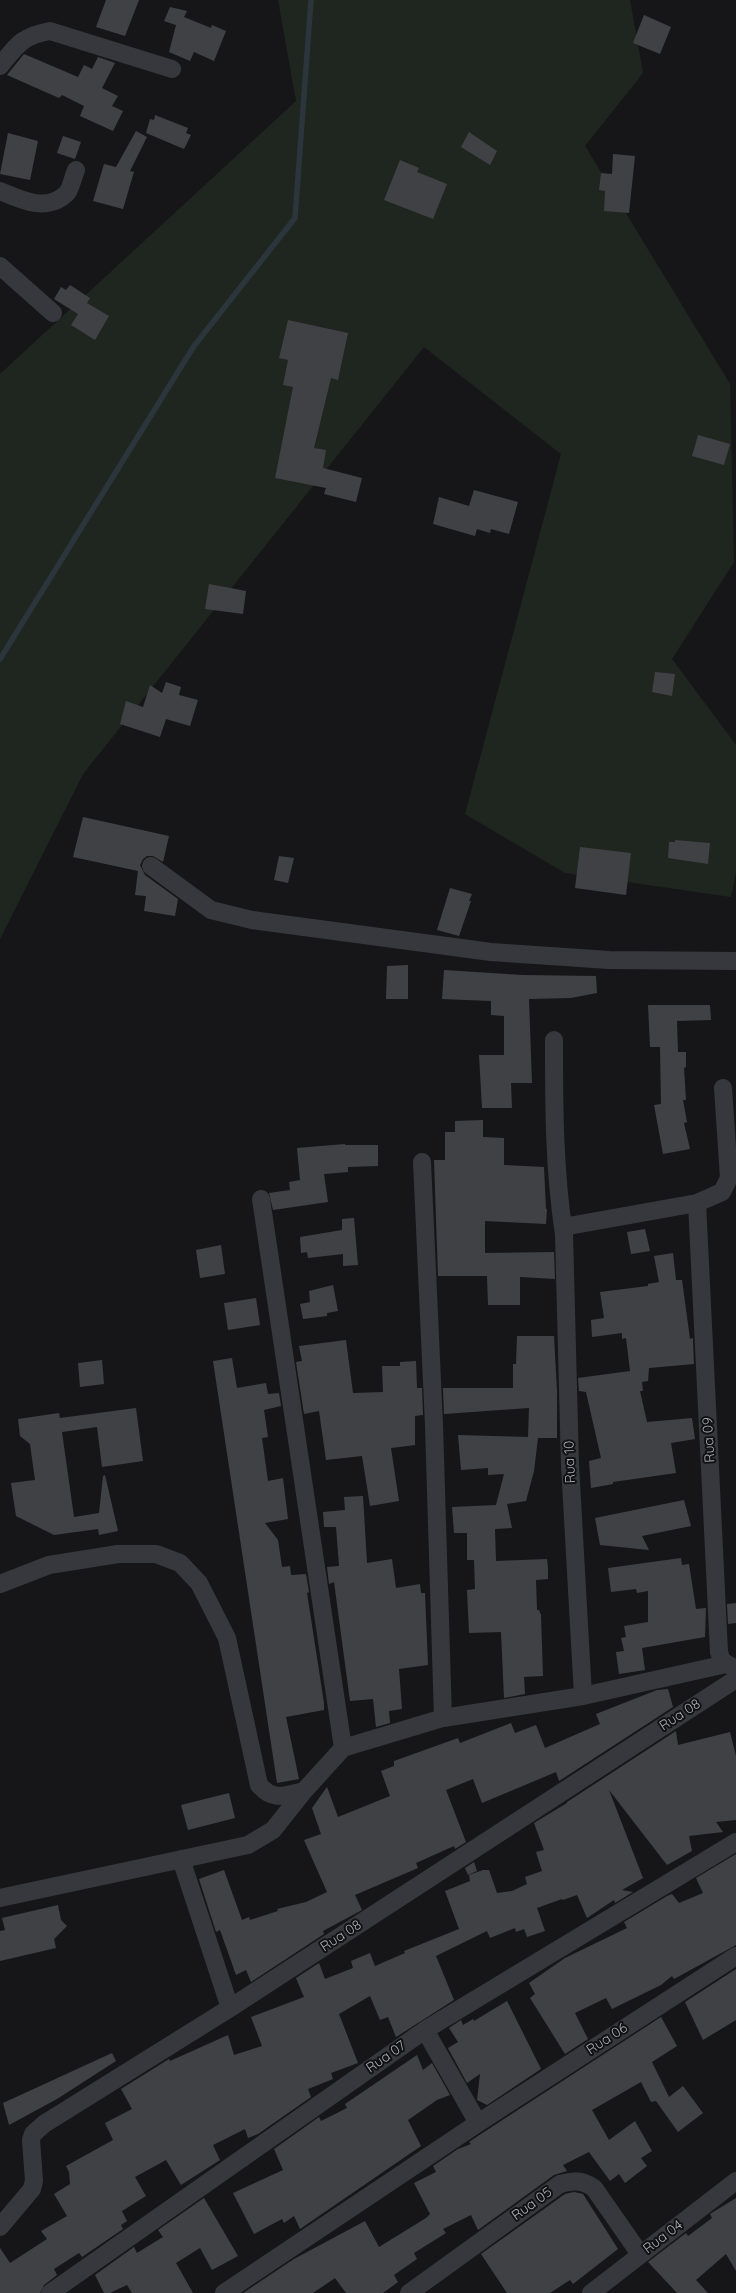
<!DOCTYPE html>
<style>
body{margin:0}
canvas{display:block;background:#161618}
</style>
<canvas width="736" height="2293"></canvas>
<script>
const ctx = document.querySelector('canvas').getContext('2d');
ctx.lineJoin = 'round';
function fillPath(path, color) {
  ctx.fillStyle = color;
  ctx.fill(path, 'evenodd');
}
function stroke(path, color, width, dash) {
  ctx.strokeStyle = color;
  ctx.lineWidth = width;
  ctx.lineCap = dash ? 'butt' : 'round';
  ctx.setLineDash(dash || []);
  ctx.stroke(path);
}
function label(font, color, halo, rows, align = 'center') {
  ctx.font = font + ' Quicksand,sans-serif';
  ctx.lineWidth = 4;
  ctx.setLineDash([]);
  ctx.textBaseline = 'middle';
  ctx.strokeStyle = halo;
  ctx.fillStyle = color;
  for (const [text, x, y, turn = 0] of rows) {
    ctx.save();
    ctx.translate(x, y);
    ctx.rotate((+turn || 0) * Math.PI / 180);
    ctx.textAlign = isNaN(turn) ? turn : align;
    if (halo) ctx.strokeText(text, 0, 0);
    ctx.fillText(text, 0, 0);
    ctx.restore();
  }
}
const green = new Path2D(`
 M278 0H630L643 73 585 146 730 384 734 562 672 659 736 745V872L731 897 565 873 465 814 561 454 424 347 83 774 0 939V374L296 101Z`);
const stream = new Path2D(`
 M0 659 194 346 295 218 311 0`);
const building = new Path2D(`
 M106 0H139L125 36 96 27Z
 M170 7 187 11 184 17 211 28 212 25 226 31 214 61 194 52 190 61 169 52 176 25 164 21Z
 M644 15 671 27 660 54 633 43Z
 M24 54 78 77 84 65 92 69 98 57 115 63 102 88 118 96 112 106 123 111 113 131 80 116 84 106 62 95 59 98 7 75Z
 M155 115 188 128 186 133 191 135 184 149 146 133 150 119 154 120Z
 M136 131 147 137 130 171 134 172 123 209 93 201 104 164 116 167Z
 M469 132 497 151 490 165 461 147Z
 M8 133 38 141 30 180 0 174Z
 M63 136 81 142 75 159 57 153Z
 M613 154 635 156 629 213 604 211 605 191 599 190 601 173 612 174Z
 M400 160 419 168 417 172 447 184 433 219 384 200Z
 M70 285 90 298 87 303 109 316 95 340 71 325 78 314 54 299 61 287 66 290Z
 M288 320 348 333 338 380 331 378 314 448 326 450 323 468 362 478 356 502 324 494 326 488 275 478 293 387 283 385 288 360 279 358Z
 M698 435 730 444 724 465 692 456Z
 M474 490 518 502 509 534 491 529 490 533 477 529 475 536 433 524 439 497 469 506Z
 M209 584 246 591 243 614 205 609Z
 M655 672 675 674 672 696 652 692Z
 M166 682 181 687 179 695 198 700 190 726 166 719 160 737 120 724 126 701 143 707 150 685 162 693Z
 M83 817 169 836 163 862 153 856H147L143 859 140 865 145 875 178 899 175 916 144 911 146 896 135 895 138 871 73 857Z
 M675 840 710 843 708 864 668 858 669 842H675Z
 M580 847 631 853 626 895 575 888Z
 M279 856 294 858 288 883 274 880Z
 M450 888 472 894 469 901H471L459 936 437 930Z
 M408 965V999H386L387 966Z
 M444 970 522 975 596 976 597 993 571 998 529 999 532 1083H511L512 1108H482L479 1055H504V1016L491 1015V1001L442 999Z
 M648 1005H710L711 1020 677 1021 678 1052H686V1067L684 1068 686 1100H683L687 1122 684 1123 690 1149 663 1154 654 1105 661 1104 660 1047H650Z
 M483 1120V1137L504 1138V1165L544 1167 546 1209H547L546 1224 485 1221V1253L554 1252 555 1279 520 1277V1305H488L487 1276H438L434 1160H445V1132H455V1121Z
 M345 1144V1145H378V1166L348 1167V1172L324 1174 328 1202 273 1210 269 1193 290 1190 289 1182 300 1180 297 1148Z
 M354 1218 358 1265 343 1266V1254L308 1258 307 1252 301 1253 300 1237 342 1230V1219Z
 M645 1229 650 1251 631 1254 627 1232Z
 M221 1245 225 1274 200 1278 196 1250Z
 M673 1253 676 1280H682L690 1339 693 1338V1342L694 1364 649 1368 648 1381 642 1382 643 1391H640L647 1422 692 1418 695 1439 671 1443 676 1473 613 1482V1484L591 1488 589 1461 601 1458 586 1392 579 1391 578 1378 630 1371 626 1338 622 1339V1333L592 1337 591 1320 604 1318 600 1292 648 1286V1284L659 1282 654 1256Z
 M333 1285 338 1311 327 1313V1316L303 1319 300 1304 310 1302 309 1291Z
 M256 1298 260 1325 228 1330 224 1303Z
 M517 1336H554L557 1391V1438H538L534 1471 526 1501 507 1504 512 1528 495 1529 496 1561 547 1559 548 1568V1579L536 1580 537 1610H539L541 1615 543 1676 524 1677 525 1694 504 1698 501 1632 469 1633 467 1590 475 1589 474 1560H467V1533H454L452 1507 496 1505 504 1474 488 1475V1468L461 1470 458 1435 528 1437 529 1408 444 1414 443 1388H513V1364H516Z
 M346 1340 353 1393 383 1392 382 1366H400V1362L416 1361 417 1388H422L423 1415 415 1416V1445L391 1448 399 1501 370 1506 362 1456 326 1460 319 1411 304 1414 296 1362 302 1361 299 1346Z
 M232 1358 237 1388 266 1383 268 1394 279 1393 281 1406 264 1410 268 1437 262 1438 268 1481 283 1478 288 1519 265 1523 278 1540 282 1567 290 1566 291 1575 306 1574 309 1592 307 1593 324 1703V1710L286 1717 299 1779 277 1783 213 1361Z
 M102 1360 104 1384 80 1387 78 1363Z
 M136 1408 143 1461 102 1467 97 1427 62 1432 74 1517 99 1513 103 1476 105 1475 118 1531 99 1535 98 1529 54 1535 16 1516 11 1483 35 1480 30 1444 20 1436 18 1419 59 1413 60 1418Z
 M363 1496 367 1563 392 1559 396 1588 420 1584 421 1593H425L428 1665 399 1669 402 1709 389 1711 390 1723 376 1727 373 1699 350 1701 334 1582 329 1584 327 1567 339 1566 336 1527H324L323 1512 345 1510 344 1497Z
 M684 1500 691 1526 642 1536 649 1550 600 1545 595 1518Z
 M681 1558 682 1565 689 1564 696 1609 706 1608 705 1637 642 1648 645 1670 619 1674 616 1652 624 1651 621 1638 626 1637 624 1626 648 1622V1591L637 1593 636 1589 611 1592 608 1568Z
 M736 1603V1623L728 1624 727 1604Z
 M668 1689 673 1707 559 1781 556 1772 482 1803 473 1779 446 1790 466 1842 455 1849 454 1846 416 1863 418 1868 355 1895 362 1910 323 1931 324 1934 251 1982 246 1970 236 1975 220 1930 216 1932 199 1879 224 1870 242 1920 249 1917 250 1920 278 1911 277 1909 306 1902 327 1892 304 1840 321 1834 312 1808 327 1787 338 1817 390 1796 381 1771 394 1766V1761L458 1738 460 1743 511 1723 515 1733 536 1725 545 1748 600 1724 596 1714 657 1690Z
 M676 1731 678 1745 730 1732 736 1756V1820L716 1822 723 1832 689 1836 692 1851 667 1865 609 1790 643 1878 622 1890 633 1892 615 1903 614 1900 587 1918 577 1895 563 1900 562 1899 537 1908 545 1931 527 1937 524 1929 516 1932 515 1928 490 1938 487 1931 436 1956 454 2000 396 2037 388 2017 380 2020 370 1996 339 2014 358 2063 331 2073 333 2079 308 2089 311 2097 258 2134 248 2138 245 2129 213 2145 220 2160 181 2185 166 2160 135 2177 146 2196 122 2211 127 2221 121 2225 123 2229 82 2257 79 2253 54 2269 57 2275 44 2285 40 2293H0V2248L10 2263 47 2239 41 2231 67 2216 54 2194 70 2184 69 2172 66 2166 113 2140 105 2123 132 2109 121 2089 169 2059 170 2061 228 2035 234 2055 262 2046 251 2017 304 1997 296 1978 319 1963 325 1979 353 1968 351 1961 370 1953 375 1966 405 1953 404 1951 459 1929 445 1891 470 1881 469 1875 483 1870H489L497 1893 512 1891 527 1884 525 1877 542 1871 536 1852 544 1850 534 1823 567 1803V1802Z
 M229 1793 235 1818 188 1830 181 1805Z
 M736 1854V1945L674 1979 672 1976 661 1985 612 2009 606 1998 575 2013 588 2039 565 2054 530 1998 535 1994 529 1983 565 1958 627 1928 624 1922 667 1896 672 1894 679 1903 703 1893 696 1878Z
 M474 1862 477 1871 468 1875 465 1868Z
 M58 1905 61 1920 67 1926 54 1939 56 1948 0 1961V1931L5 1930 2 1918Z
 M736 1969V2020L703 2040 685 2002Z
 M507 2001 541 2069 487 2105 477 2100 480 2074 467 2083 449 2050 448 2048 458 2042 449 2028 461 2020 463 2025 473 2019 474 2021Z
 M661 2017 677 2046 652 2062 669 2097 683 2086 703 2113 678 2132 656 2101 651 2102 641 2082 592 2110 609 2140 635 2121 652 2151 641 2158 647 2166 625 2183 619 2174 610 2181 589 2152 563 2165 567 2171 554 2175 478 2230 471 2215 443 2229 446 2233 414 2253 417 2259 394 2275 398 2282 383 2293H346L335 2278 313 2293H243L294 2259 365 2221 379 2247 426 2218 430 2214 414 2183 436 2172 433 2166 458 2149 471 2144 469 2142 484 2132Z
 M112 2053 116 2061 57 2099 9 2125 3 2103Z
 M417 2055 423 2070 432 2063 450 2095 437 2100 408 2120 421 2146 300 2229 294 2216 284 2223 282 2219 254 2234 233 2193 283 2170 274 2149 319 2117 321 2121 347 2108 345 2104Z
 M574 2192 583 2194 618 2249 573 2284 570 2280 550 2293H507L481 2254 565 2194Z
 M204 2198 238 2256 212 2270 200 2248 176 2263 193 2293H132L127 2285 110 2293H104L95 2275 134 2247 137 2253 163 2237 158 2230Z
 M736 2198V2271L726 2254 696 2280 708 2293H677L648 2262 686 2233 688 2236 712 2218 710 2214Z`);
const minor = new Path2D(`
 M0 66C17 45 22 36 50 31L172 69
 M0 191C21 200 47 213 67 193 71 188 73 177 76 170
 M0 266 53 313
 M151 866 211 910 252 920 491 952 609 960 736 961
 M554 1040C554 1105 554 1170 564 1234L570 1465 583 1696
 M422 1162 434 1425 443 1718
 M261 1199 343 1748
 M697 1203 719 1652 722 1661 736 1669
 M563 1227 697 1203 722 1192 729 1178 723 1088
 M0 1584 49 1565 118 1554H156L180 1563 199 1583 227 1638 259 1785C273 1801 284 1796 304 1791
 M181 1859 230 2008
 M0 1898 248 1845 273 1830 304 1791 343 1748 443 1718 583 1696 726 1664
 M425 2030 478 2123
 M0 2227 32 2189 34 2181 31 2140 33 2134 44 2124 230 2008 736 1679
 M50 2293 425 2030 736 1842
 M224 2293 478 2123 736 1956
 M409 2293 560 2184C574 2180 582 2180 594 2188L640 2254
 M591 2293 736 2181`);
const streetNames = [
 ["Rua 09",709,1440,-93],
 ["Rua 10",570,1462,-92],
 ["Rua 08",680,1715,-33],
 ["Rua 08",341,1936,-33],
 ["Rua 06",607,2039,-33],
 ["Rua 07",386,2057,-35],
 ["Rua 05",532,2204,-36],
 ["Rua 04",663,2237,-37]
];
fillPath(green, '#1e261f');
stroke(stream, '#2c353c', 5.5);
fillPath(building, '#404145');
stroke(minor, '#37383d', 18);
label('14px', '#a8adb8', '#111113', streetNames);
</script>
